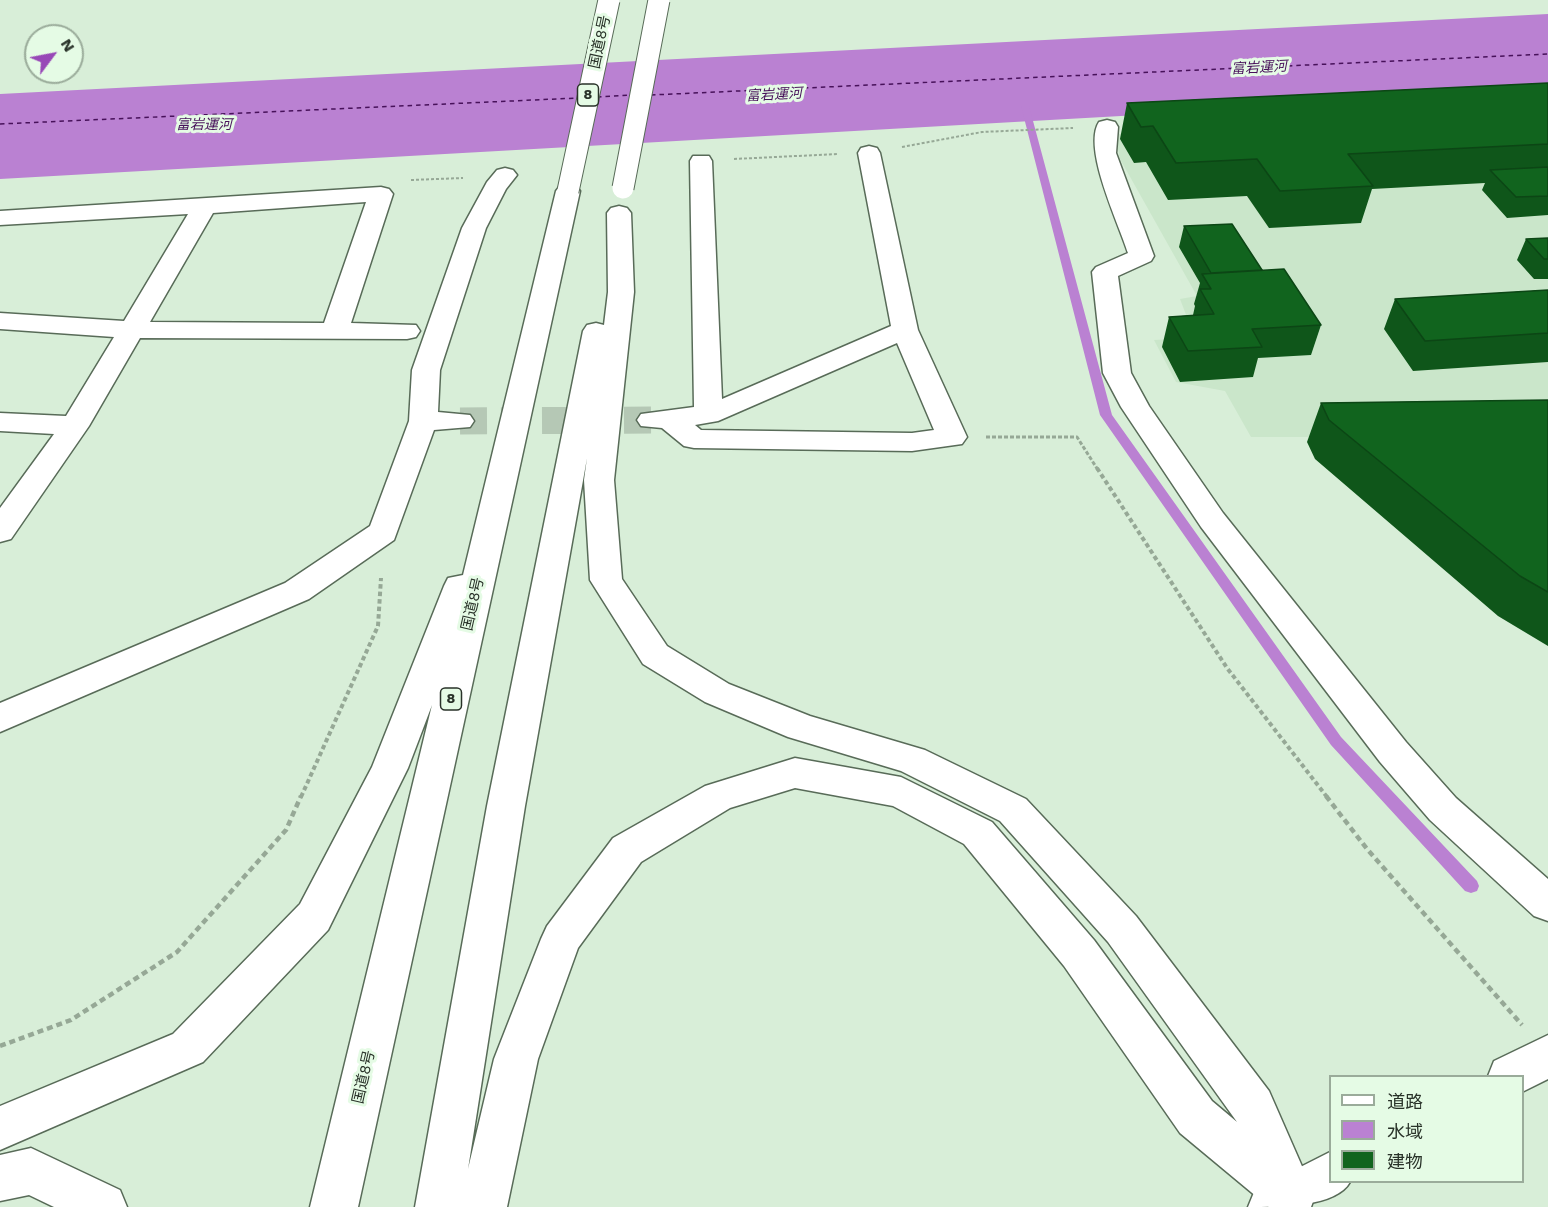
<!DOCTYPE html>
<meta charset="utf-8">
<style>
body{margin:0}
#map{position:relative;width:1548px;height:1207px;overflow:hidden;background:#d8eed8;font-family:"Work Sans","Noto Sans JP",sans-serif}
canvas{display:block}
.legend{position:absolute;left:1329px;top:1075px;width:195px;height:108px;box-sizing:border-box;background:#e5fbe5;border:2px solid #9aab9a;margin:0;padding:8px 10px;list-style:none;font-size:18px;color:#293229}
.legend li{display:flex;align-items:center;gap:12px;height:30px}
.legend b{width:30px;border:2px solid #9aab9a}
.north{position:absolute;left:24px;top:24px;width:60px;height:60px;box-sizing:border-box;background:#e5fbe5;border:2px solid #9aab9a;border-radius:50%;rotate:58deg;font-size:16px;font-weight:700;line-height:24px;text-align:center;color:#293229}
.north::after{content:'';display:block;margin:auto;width:21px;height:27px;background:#9848b7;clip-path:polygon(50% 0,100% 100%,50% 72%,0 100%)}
</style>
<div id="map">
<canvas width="1548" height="1207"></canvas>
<ul class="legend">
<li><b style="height:8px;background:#fff"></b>道路</li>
<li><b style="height:16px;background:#ba81d2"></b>水域</li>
<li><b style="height:16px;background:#11641e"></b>建物</li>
</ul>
<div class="north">N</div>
</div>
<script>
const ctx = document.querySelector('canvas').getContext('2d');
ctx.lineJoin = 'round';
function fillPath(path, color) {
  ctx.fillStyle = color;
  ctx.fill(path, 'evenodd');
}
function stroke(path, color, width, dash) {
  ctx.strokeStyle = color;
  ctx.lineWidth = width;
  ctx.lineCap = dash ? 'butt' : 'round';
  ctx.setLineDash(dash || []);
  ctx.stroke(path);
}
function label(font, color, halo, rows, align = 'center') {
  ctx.font = font + ' "Work Sans","Noto Sans JP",sans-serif';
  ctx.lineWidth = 6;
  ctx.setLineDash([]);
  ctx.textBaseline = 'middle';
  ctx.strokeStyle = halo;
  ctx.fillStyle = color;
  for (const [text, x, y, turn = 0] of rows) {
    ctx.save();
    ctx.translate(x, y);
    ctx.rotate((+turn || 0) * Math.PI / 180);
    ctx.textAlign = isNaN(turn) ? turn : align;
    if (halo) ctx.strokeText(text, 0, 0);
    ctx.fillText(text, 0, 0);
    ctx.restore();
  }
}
const built = new Path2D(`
 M1548 114V437H1251L1225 391 1176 382 1154 340 1195 338 1180 299 1197 296 1120 159 1115 134Z`);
const water = new Path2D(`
 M1548 14V92L0 179V94Z`);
const stream = new Path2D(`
 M1025 103 1029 106 1112 415 1341 737 1477 881 1479 886 1477 891 1471 893 1465 891 1331 745 1100 415 1021 106Z`);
const ferry = new Path2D(`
 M651 95 1548 54
 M597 97 631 95
 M0 124 578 98`);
const minorTunnel = new Path2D(`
 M460 421 651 420`);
const pathFar3 = new Path2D(`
 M902 147 982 132 1073 128
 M734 159 838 154
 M411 180 463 178`);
const pathFar2 = new Path2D(`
 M986 437H1077L1098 470`);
const pathFar1 = new Path2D(`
 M1097 468 1227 668 1327 797
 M301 797 378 626 381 578`);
const path = new Path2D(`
 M1326 796 1367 849 1522 1025
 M0 1046 71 1020 177 952 286 830 301 796`);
const minor = new Path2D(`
 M1107 120 1115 122 1118 127 1116 153 1154 256 1151 261 1118 276 1131 373 1149 406 1223 513 1406 742 1456 798 1548 879V921L1534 916 1430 820 1380 762 1201 527 1121 407 1103 373 1092 272 1096 267 1128 253C1119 224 1082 148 1099 122Z
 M869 146 877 148 880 153 918 330 967 437 962 444 912 451 694 448 684 446 662 428 641 426 637 420 641 414 694 407 690 161 693 156H709L712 161 722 399 891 326 858 153 861 148ZM897 343 934 430 912 433 701 430 695 425 718 421Z
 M505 168 513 170 517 175 506 189 486 228 440 370 438 412 470 415 474 421 470 427 434 430 394 540 309 599 0 732V703L285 583 370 526 409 421 412 370 462 228 487 182 497 170Z
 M381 187 389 189 393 194 351 323 416 325 420 331 416 337 407 339 140 338 89 426 11 539 0 542V508L54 434 0 431V413L66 416 114 337 0 329V313L124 321 188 214 0 225V211ZM366 202 324 323 150 322 213 213Z`);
const primary = new Path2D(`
 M1548 1035V1079L1522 1092V1076H1488L1494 1061Z
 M1330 1152V1182H1350C1336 1207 1280 1207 1248 1207L1255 1190Z`);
const trunk = new Path2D(`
 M568 184 576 186 580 191 358 1207H310L432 705 408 768 328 930 203 1062 0 1150V1106L173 1034 300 904 372 767 444 586 448 578 463 575 556 191 560 186Z
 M619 206 627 208 631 213 634 292 614 480 622 579 667 646 729 684 810 716 925 750 1026 799 1136 916 1269 1091 1315 1196 1311 1207H1269L1180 1133 1064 966 964 844 893 806 795 788 730 808 641 862 578 948 538 1059 507 1207H415L487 806 583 331 587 325 596 323 604 325 608 292 607 213 611 208ZM587 458 584 480 590 580 643 664 705 702 788 737 901 771 1000 821 1108 942 1237 1122 1212 1101 1094 940 992 822 901 777 795 758 705 786 613 838 547 926 541 939 494 1059 468 1169 525 806Z
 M31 1148 120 1190 127 1207H54L29 1195 0 1201V1155Z`);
const trunkBridge = new Path2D(`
 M623 188 659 0
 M568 191 609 0`);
const wall = new Path2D(`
 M1548 83V215L1507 218 1482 190 1485 183 1372 189 1361 223 1269 228 1247 196 1168 200 1146 162 1134 163 1120 139 1127 103Z
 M1184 226 1262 270 1321 325 1311 355 1258 358 1253 377 1180 382 1162 347 1169 317 1193 315 1195 306 1194 304 1200 283 1179 247Z
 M1548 238V279H1534L1517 260 1526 239Z
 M1548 290V362L1413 371 1384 329 1395 299Z
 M1548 400V646L1498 616 1315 459 1307 442 1321 403Z`);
const building = new Path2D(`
 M1548 83V144L1348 154 1373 186 1280 191 1257 159 1176 163 1153 126 1141 127 1127 103Z
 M1548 167V196L1516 197 1490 170Z
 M1232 224 1262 270 1211 273 1184 226Z
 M1548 238V259H1544L1526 239Z
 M1284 269 1321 325 1252 329 1262 347 1188 351 1169 317 1214 314 1200 289H1211L1202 274Z
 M1548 290V333L1425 341 1395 299Z
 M1548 400V592L1520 576 1329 420 1321 403Z`);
const farWaternames = [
 ["富岩運河",1259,68,-3],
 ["富岩運河",774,95,-3],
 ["富岩運河",204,125]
];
const shields = [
 [588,95,21],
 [451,699,21]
];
const shieldNames = [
 ["8",588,95],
 ["8",451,699]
];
const streetNames = [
 ["国道8号",600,42,-78],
 ["国道8号",473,604,-77],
 ["国道8号",364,1077,-77]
];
fillPath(built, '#cae6ca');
fillPath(water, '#ba81d2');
fillPath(stream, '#ba81d2');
stroke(ferry, '#47115a', 1.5, [4.5, 4]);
stroke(minorTunnel, '#b5c8b5', 27, [27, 14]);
stroke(minor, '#586b58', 3);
stroke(primary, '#586b58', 3);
stroke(trunk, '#586b58', 3);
stroke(pathFar3, '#96a896', 2, [3, 2]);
stroke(pathFar2, '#96a896', 3, [4, 2]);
stroke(pathFar1, '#96a896', 4, [4.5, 3]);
stroke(path, '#96a896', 4.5, [6, 4]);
fillPath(minor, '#fff');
fillPath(primary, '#fff');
fillPath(trunk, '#fff');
stroke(trunkBridge, '#586b58', 23, []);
stroke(trunkBridge, '#fff', 21);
fillPath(wall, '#0f561a');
fillPath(building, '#11641e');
stroke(building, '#0c4615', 1.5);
label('italic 14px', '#47115a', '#e5fbe5', farWaternames);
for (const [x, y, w] of shields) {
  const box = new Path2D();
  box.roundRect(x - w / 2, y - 11, w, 22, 4.5);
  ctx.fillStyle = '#e5fbe5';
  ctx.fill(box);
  stroke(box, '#293229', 1.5);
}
label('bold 14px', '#293229', null, shieldNames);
label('15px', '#293229', '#e5fbe5', streetNames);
</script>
